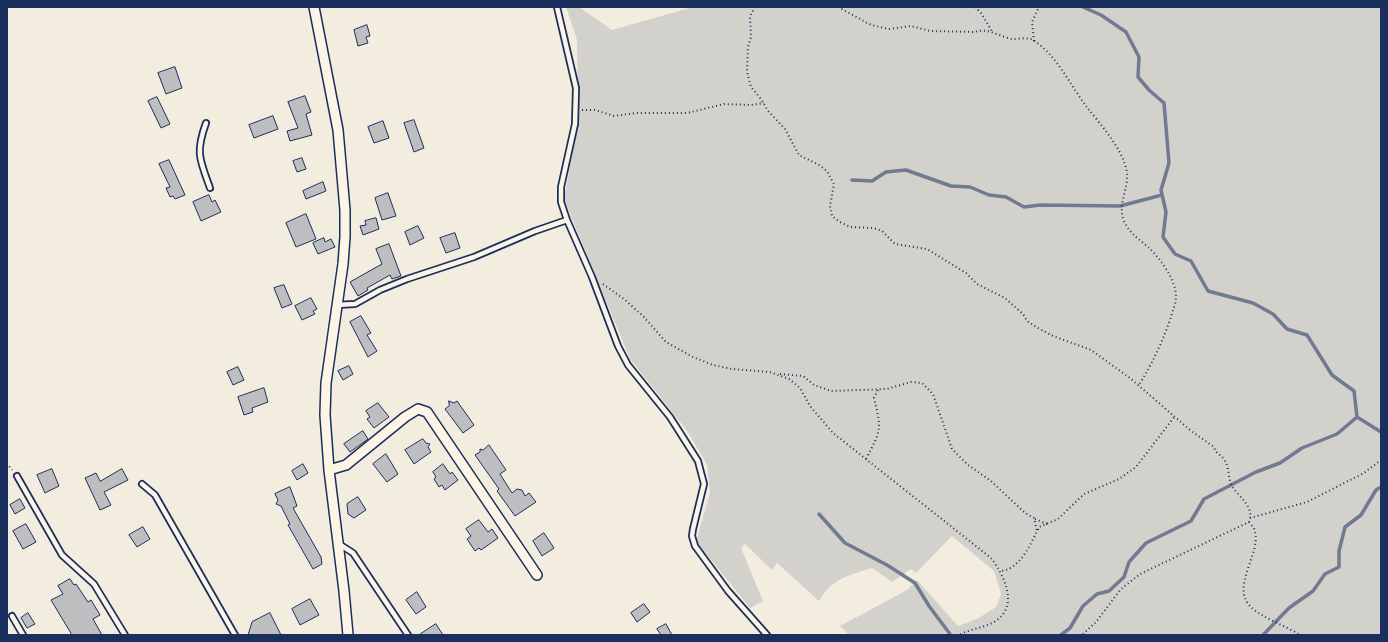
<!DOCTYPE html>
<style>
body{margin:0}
#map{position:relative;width:1388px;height:642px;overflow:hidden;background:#f3ede0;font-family:Mali,sans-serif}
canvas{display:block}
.frame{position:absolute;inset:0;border:8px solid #1b2f5e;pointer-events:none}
</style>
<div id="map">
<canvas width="1388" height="642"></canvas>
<div class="frame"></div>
</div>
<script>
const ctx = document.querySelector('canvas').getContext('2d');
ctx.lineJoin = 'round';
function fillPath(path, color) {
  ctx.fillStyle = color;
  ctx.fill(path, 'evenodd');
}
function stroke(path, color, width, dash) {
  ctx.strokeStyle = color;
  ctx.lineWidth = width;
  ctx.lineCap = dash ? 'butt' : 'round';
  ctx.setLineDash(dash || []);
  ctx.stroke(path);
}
const green = new Path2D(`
 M566 7H579L612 30 693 7H1381V635H849L840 626 907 590 917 580 958 626 977 619 996 607 1001 594 994 571 952 536 916 573 911 569 892 582 872 568C849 575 831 579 819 601L777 563 772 570 745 544 741 548 763 601 750 608 696 541 710 493 707 465 688 432 630 359 564 199 578 123 577 40Z`);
const stream = new Path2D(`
 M1083 7 1101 15 1126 32 1139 57 1138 77 1149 90 1164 103 1169 163 1161 190 1166 212 1163 237 1175 254 1191 261 1208 291 1253 303 1273 314 1287 329 1307 335 1332 375 1354 391 1357 417 1381 432
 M852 180 872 181 886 172 906 170 951 186 970 187 989 195 1006 197 1024 207 1040 205 1120 206 1162 195
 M819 514 845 543 887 565 915 583 929 606 950 634
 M1061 635 1070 628 1083 606 1097 594 1109 591 1124 577 1129 562 1146 543 1191 521 1204 499 1256 472 1280 463 1302 448 1337 434 1357 417
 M1263 635 1289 608 1313 591 1325 574 1339 567V551L1345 527 1361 515 1376 490 1381 487`);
const building = new Path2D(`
 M367 25 370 36 366 37 368 43 358 46 354 30Z
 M175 67 182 88 166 94 158 73Z
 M305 96 311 112 306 114 312 135 290 141 287 131 298 128 288 102Z
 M157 97 170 124 161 128 148 101Z
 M273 116 278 129 254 138 249 125Z
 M414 120 424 148 414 152 404 123Z
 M383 121 389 138 374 143 368 127Z
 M302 158 306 169 297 172 293 161Z
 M169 160 185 195 175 199 173 196 170 197 166 188 170 187 159 164Z
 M323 182 326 191 306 199 303 191Z
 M388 193 396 216 382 220 375 198Z
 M209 195 212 202 215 200 221 212 201 221 193 202Z
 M306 214 316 239 296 247 286 223Z
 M376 218 379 229 363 235 360 226 366 225 365 221Z
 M418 226 424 238 410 245 405 232Z
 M455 233 460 248 446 253 440 238Z
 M324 238 325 242 331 239 335 247 318 254 313 243Z
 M389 244 401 276 392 279 390 275 367 288 368 290 358 296 350 282 382 264 376 249Z
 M284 285 292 304 282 308 274 288Z
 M311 298 317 309 313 311 315 314 302 320 295 306Z
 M361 316 371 333 367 335 377 351 368 357 350 322Z
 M349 366 353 374 343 380 338 371Z
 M238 367 244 380 233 385 227 372Z
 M264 388 268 402 252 408 253 412 244 415 238 397Z
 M449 401 454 403 457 401 474 425 463 433 445 409 449 406Z
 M378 403 389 417 374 428 367 419 370 417 366 411Z
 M363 431 368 439 350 452 344 444Z
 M423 439 426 443 430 444 428 447 431 452 414 464 405 450Z
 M489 445 506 470 500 474 512 493 517 489 522 490 525 496 529 493 536 502 515 516 497 491 499 489 475 455 480 452V449L483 450Z
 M386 454 398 474 387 482 373 464Z
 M303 464 308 473 297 480 292 471Z
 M443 464 450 474 452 472 458 480 445 490 442 485 439 487 434 479 436 477 433 472Z
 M52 469 59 486 45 493 37 475Z
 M122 469 128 480 104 492 111 505 100 510 85 478 96 473 100 481Z
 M290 487 297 506 293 508 321 557 322 564 313 569 288 525 290 524 281 506 276 504 278 500 275 494Z
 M358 497 366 510 354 518 348 514 347 504Z
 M20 499 25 508 15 514 10 505Z
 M479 520 488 532 492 529 498 538 481 550 479 548 475 551 467 539 471 536 466 529Z
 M26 524 36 542 23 549 13 531Z
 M143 527 150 539 137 547 129 535Z
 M544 533 554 548 542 556 533 541Z
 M70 579 74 585 76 584 88 602 91 600 100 615 93 619 102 635H72L51 600 63 594 58 586Z
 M417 592 426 607 416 614 406 600Z
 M310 599 319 615 300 625 292 609Z
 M644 604 650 612 637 622 631 613Z
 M28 613 35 624 27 628 21 618Z
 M270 613 281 635H248L252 622Z
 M436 624 443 635H419Z
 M666 624 672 635H661L657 629Z`);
const path = new Path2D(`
 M755 7 750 16 751 37 748 47 747 72 751 87 761 99 768 111 785 129 799 155 819 165 827 171 834 184 830 206 832 216 840 222 850 227 874 228 882 231 895 244 927 249 966 273 977 284 1005 298 1023 314 1027 321 1036 327 1053 336 1091 350 1130 378 1190 430 1214 447C1216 454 1220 454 1224 459 1230 468 1228 480 1232 486 1239 498 1255 506 1249 522L1140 574 1121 589 1096 622 1082 635
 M838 7 871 25 889 29 911 26 930 31 975 32C987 27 1000 37 1012 39 1019 39 1028 37 1033 40 1057 55 1070 85 1086 106 1100 124 1124 150 1127 173 1129 188 1117 204 1124 221 1129 233 1139 239 1148 247 1160 258 1176 280 1176 296 1176 304 1172 312 1170 320 1161 345 1153 362 1139 385
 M975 7 981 13 993 33
 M1034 41 1032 22 1039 7
 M582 110H595L614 116 636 113H687L724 104 751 105 764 103
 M603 284 624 299 643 316 666 342 693 357 713 365 732 369 770 372 789 379 800 388 810 406 833 433 991 558C1004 575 1020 607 994 622 983 628 970 629 959 635
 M780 374 803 376 814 385 831 391 887 389 911 382 922 383 933 394 952 449 968 465 991 481 1025 513 1034 518 1037 531C1030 546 1019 570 1000 571
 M866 459C881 430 882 430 874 398L878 390
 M7 463 12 470
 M1250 518 1307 502 1364 473 1381 460
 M1035 519 1047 524
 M1249 522C1251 525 1255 528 1255 532 1261 555 1229 588 1252 608 1263 618 1286 626 1300 635
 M1038 530 1039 527 1058 519 1084 494 1119 479 1136 467 1175 416`);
const lane = new Path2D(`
 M557 7 576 88 575 124 561 187V202L567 220
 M206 123C195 153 200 160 210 188
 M336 305 355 304 380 290 407 279 474 257 535 231 567 220 592 277 618 346 628 365 670 417 698 461 704 484 693 529 692 536 695 546 728 591 767 635
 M17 476 62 555 94 584 125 635
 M142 484 155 495 235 635
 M339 544 353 553 408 635
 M12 616 23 635`);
const street = new Path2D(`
 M314 7 338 130 345 210V237L343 264 326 383 325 415 329 470 344 591 348 635
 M329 470 346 465 405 417 418 409 427 412 537 575`);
fillPath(green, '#d3d1cc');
stroke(stream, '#707a91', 3.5);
fillPath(building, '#bebec0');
stroke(building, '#1b2f5e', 1);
stroke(lane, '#1b2f5e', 8);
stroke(street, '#1b2f5e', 12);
stroke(path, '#1b2f5e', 2, [1, 3]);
stroke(lane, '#fcf5e5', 4.5);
stroke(street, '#fcf5e5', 9);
</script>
